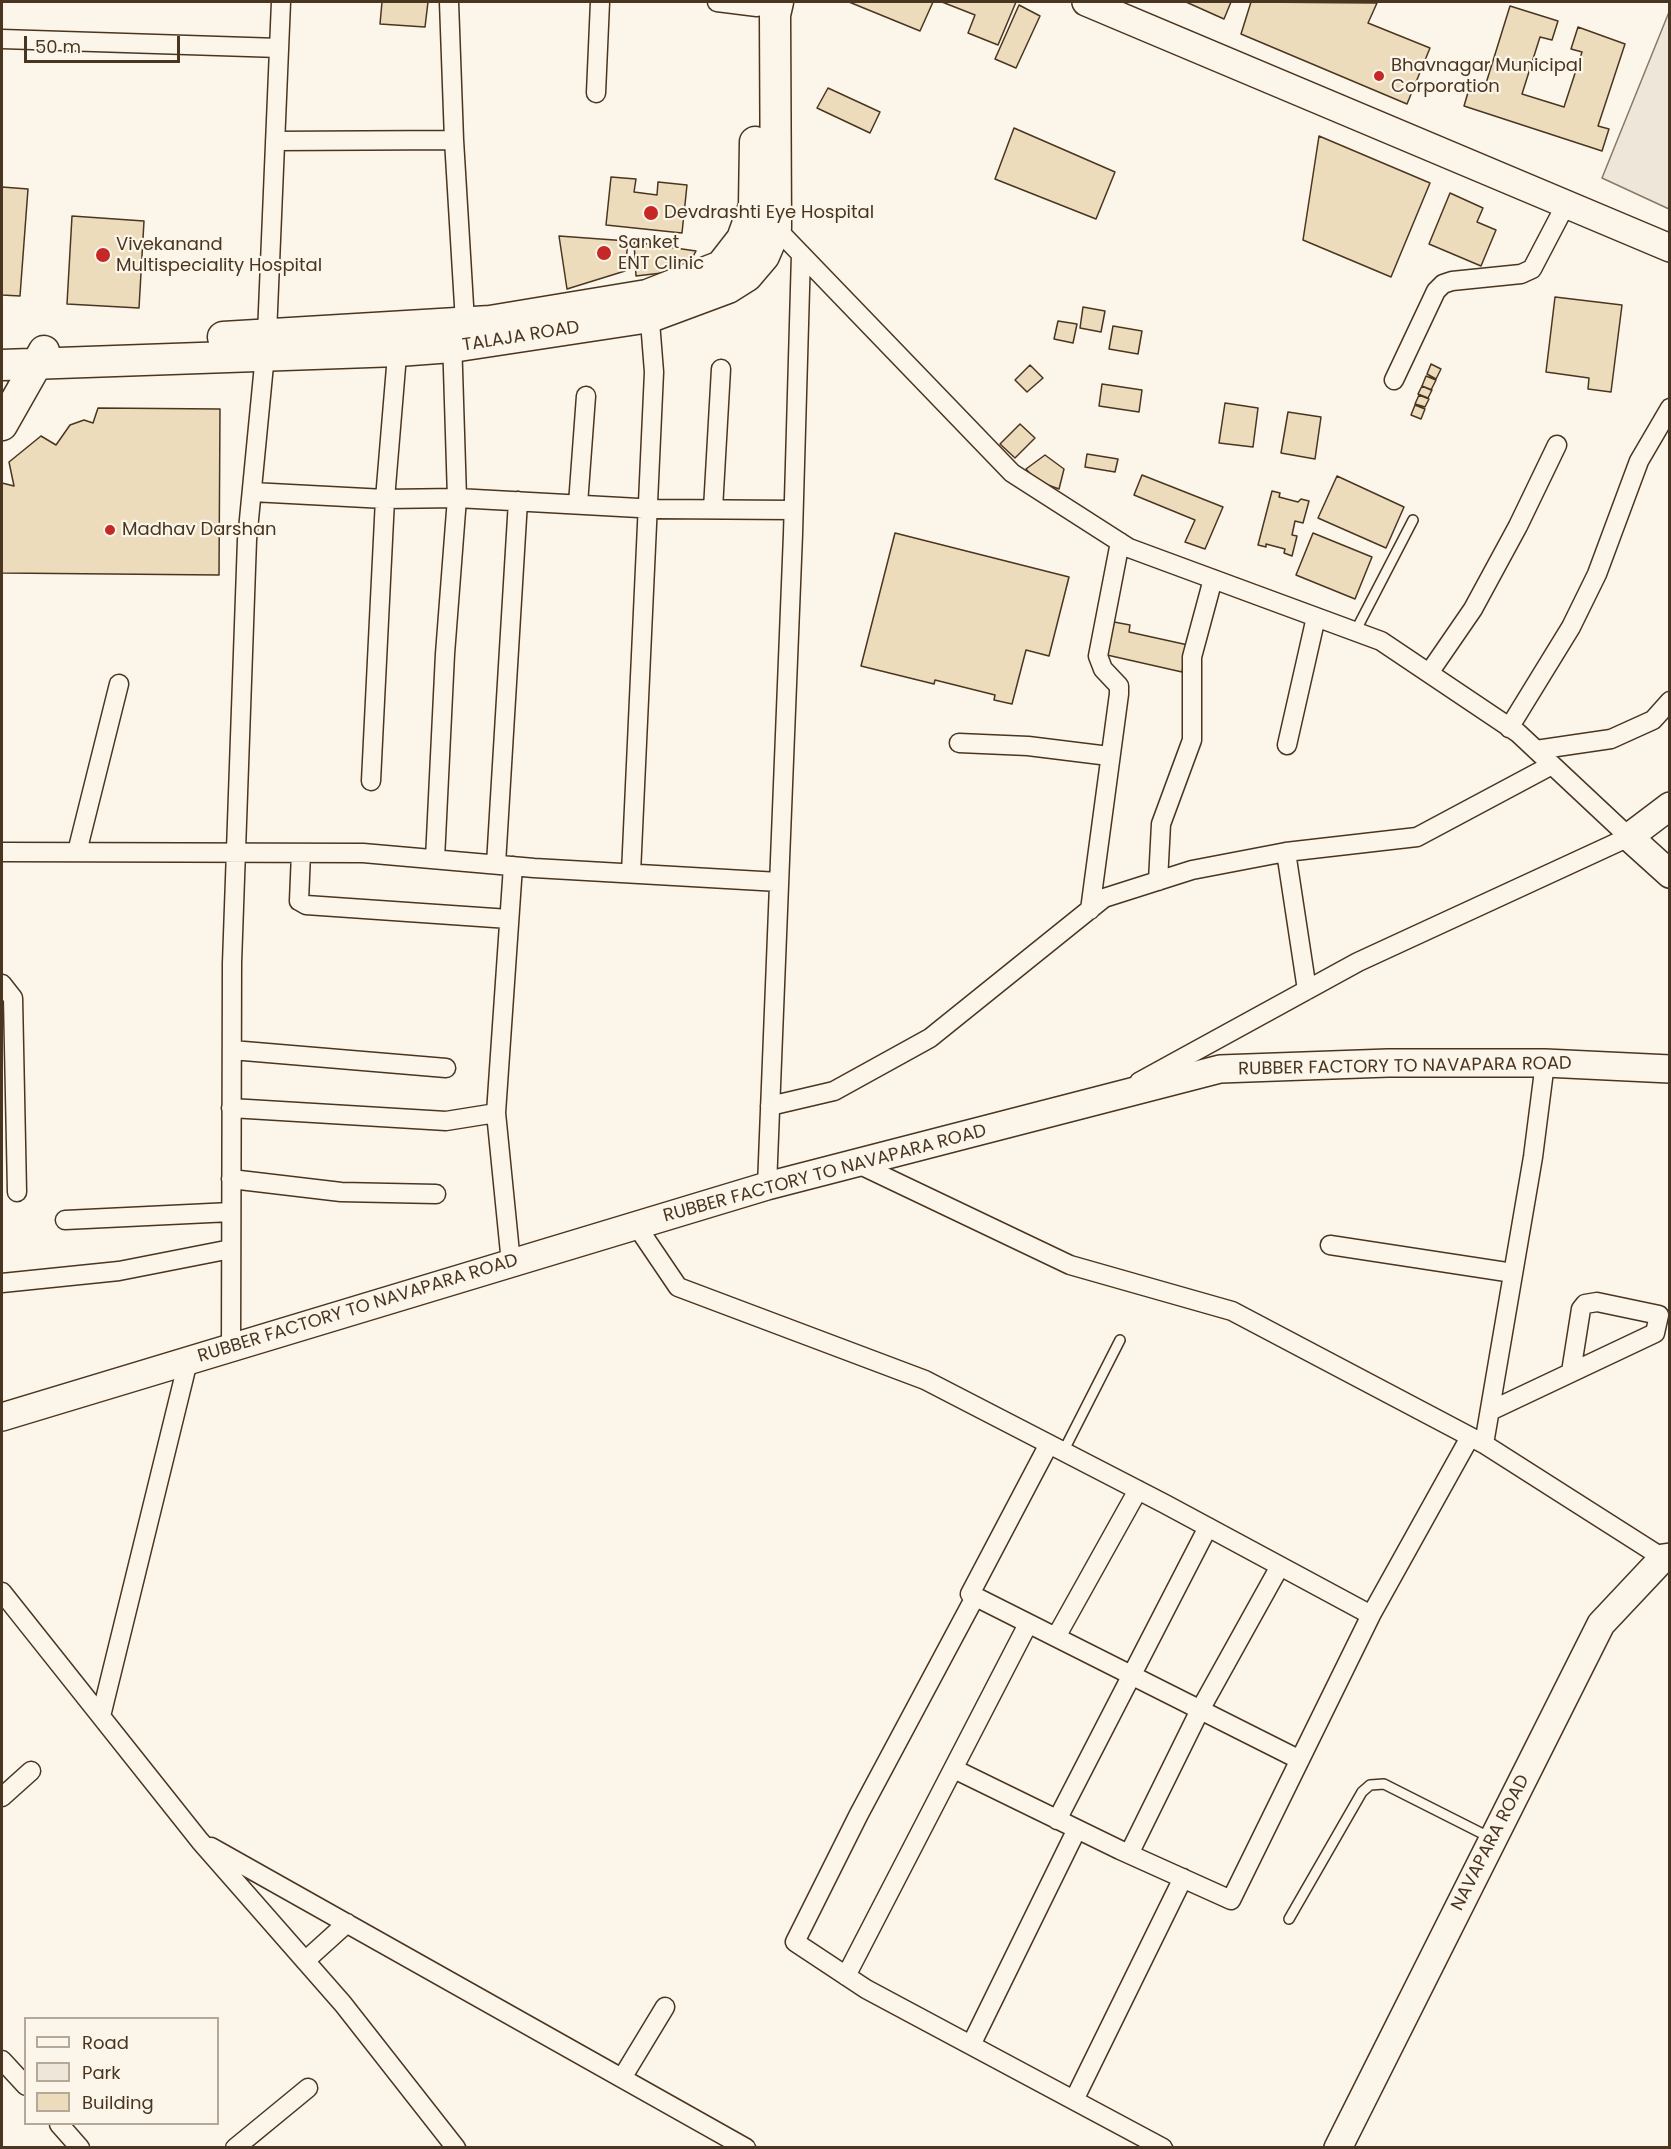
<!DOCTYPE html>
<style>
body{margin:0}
#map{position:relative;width:1671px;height:2149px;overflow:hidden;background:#fbf6e9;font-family:Poppins,sans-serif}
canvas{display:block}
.frame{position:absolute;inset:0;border:3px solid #4a3520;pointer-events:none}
.legend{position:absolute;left:24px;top:2017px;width:195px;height:108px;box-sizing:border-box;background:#fbf6e9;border:2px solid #b4a999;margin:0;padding:8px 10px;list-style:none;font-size:18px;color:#4a3520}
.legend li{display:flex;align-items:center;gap:12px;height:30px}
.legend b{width:30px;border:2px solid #b4a999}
.scale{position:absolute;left:24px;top:36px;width:156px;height:27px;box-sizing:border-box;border:3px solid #4a3520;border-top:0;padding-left:8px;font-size:18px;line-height:21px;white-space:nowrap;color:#4a3520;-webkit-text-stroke:4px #fbf6e9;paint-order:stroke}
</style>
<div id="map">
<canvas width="1671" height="2149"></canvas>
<div class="frame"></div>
<ul class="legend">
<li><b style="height:8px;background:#fbf6e9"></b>Road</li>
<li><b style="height:16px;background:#ede6d9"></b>Park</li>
<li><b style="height:16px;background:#ecdcbc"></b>Building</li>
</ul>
<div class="scale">50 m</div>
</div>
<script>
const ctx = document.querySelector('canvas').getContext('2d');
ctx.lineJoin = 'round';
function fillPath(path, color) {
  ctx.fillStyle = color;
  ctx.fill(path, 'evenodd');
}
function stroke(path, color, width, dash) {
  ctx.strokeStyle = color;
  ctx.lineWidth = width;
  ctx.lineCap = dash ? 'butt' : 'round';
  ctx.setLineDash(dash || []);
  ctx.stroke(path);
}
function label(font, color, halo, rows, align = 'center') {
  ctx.font = font + ' Poppins,sans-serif';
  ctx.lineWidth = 4.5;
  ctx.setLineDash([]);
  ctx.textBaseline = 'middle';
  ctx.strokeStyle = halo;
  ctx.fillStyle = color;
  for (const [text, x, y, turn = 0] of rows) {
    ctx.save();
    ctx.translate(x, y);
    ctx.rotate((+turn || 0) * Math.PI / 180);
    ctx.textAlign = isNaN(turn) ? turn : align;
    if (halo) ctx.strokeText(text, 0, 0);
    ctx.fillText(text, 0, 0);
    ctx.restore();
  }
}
const green = new Path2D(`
 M1669 12 1670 209H1669L1602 178Z`);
const building = new Path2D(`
 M382 2H428L425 27 380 24Z
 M849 2H933L920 31Z
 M942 2H1016L998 45 968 33 975 15Z
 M1186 2H1231L1224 19Z
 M1251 2 1377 3 1368 23 1430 48 1407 104 1241 34Z
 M1019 5 1040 16 1016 68 995 59Z
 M1510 6 1558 21 1552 40 1540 37 1522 94 1564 107 1582 52 1571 49 1578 27 1625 44 1598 126 1609 129 1602 151 1464 106 1469 89 1483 93Z
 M828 88 880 112 870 133 817 108Z
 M1014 128 1115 172 1096 219 995 179Z
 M1319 136 1430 183 1391 277 1303 240Z
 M611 177 636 179 634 192 657 195 658 182 687 185 682 233 606 225Z
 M2 187 28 189 20 296 2 295Z
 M1450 193 1483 208 1477 222 1496 230 1481 266 1429 244Z
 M72 216 144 221 139 308 67 304Z
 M559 236 628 241 625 271 567 289Z
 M634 242 696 251 690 262 679 271 636 276Z
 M1555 297 1622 305 1611 392 1588 389 1589 378 1546 372Z
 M1083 307 1105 311 1101 332 1080 328Z
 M1058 321 1077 324 1073 343 1054 339Z
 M1113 326 1142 331 1138 354 1109 349Z
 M1431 364 1441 369 1436 379 1427 374Z
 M1030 365 1043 378 1027 392 1015 380Z
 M1426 376 1436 380 1431 390 1422 386Z
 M1102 384 1142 390 1139 412 1099 406Z
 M1422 386 1432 390 1428 398 1418 394Z
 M1419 395 1429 399 1425 407 1415 404Z
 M1225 403 1258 408 1253 447 1219 443Z
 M1415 405 1425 409 1421 419 1411 415Z
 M98 408 220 409 219 575 2 573V483L14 486 9 462 41 436 56 445 70 425 84 420 93 423Z
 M1288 412 1321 417 1315 459 1281 453Z
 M1020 424 1035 438 1015 458 1000 444Z
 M1087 454 1118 459 1115 472 1085 467Z
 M1045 455 1064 469 1059 489 1037 481 1026 469Z
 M1142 475 1223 507 1205 549 1185 542 1195 520 1134 495Z
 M1337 476 1404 507 1386 548 1318 518Z
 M1272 491 1280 493 1279 497 1298 502 1301 499 1309 501 1303 523 1295 521 1292 535 1297 536 1292 556 1284 553 1285 549 1266 544V547L1258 545Z
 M895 533 1069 577 1049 656 1026 650 1012 704 994 700 995 695 935 680 934 684 861 666Z
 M1313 533 1372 557 1355 599 1296 575Z
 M1114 622 1130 625 1129 632 1188 645 1182 672 1107 655Z`);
const lane = new Path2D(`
 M1355 632 1413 520
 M1063 1452 1120 1340
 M1289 1919 1362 1792 1370 1785 1384 1784 1491 1838`);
const street = new Path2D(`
 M449 2 454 140 465 322
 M717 2 757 7
 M2 39 279 48
 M596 93 600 2
 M275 141 454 140
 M771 223 1012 473 1129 548 1381 641 1518 733 1629 837 1358 962 1139 1082
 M452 338 457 498 657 509 793 510
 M1394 380 1436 291 1443 284 1452 281 1521 274 1532 269 1566 204
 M252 492 385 499 457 498 445 654 435 859
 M578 504 586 396
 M713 509 721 369
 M1429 673 1473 609 1518 526 1557 445
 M1509 728 1571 627 1597 574 1639 461 1670 408
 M959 743 1028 746 1109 756
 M1287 745 1316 617
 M1536 750 1611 739 1653 720 1670 701
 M371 781 385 499 398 343
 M2 852 363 853 534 868 779 882
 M77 852 119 684
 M1286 852 1307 990
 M301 853 299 901 306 905 509 919
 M496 864 518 501
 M631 873 654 372 649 309
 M1158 881 1161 824 1192 740V657L1213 579
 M1090 910 1119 694V686L1103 669 1098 656 1120 542
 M2 984 13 998 17 1192
 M232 1050 446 1068
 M1545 1063 1533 1157 1484 1444 1663 1558
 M770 1106 834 1091 930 1038 1104 898 1192 870 1286 852 1417 837 1550 766
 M231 1108 446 1121 496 1113 513 866
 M496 1113 511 1263
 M856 1163 1070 1265 1232 1311 1484 1444
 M231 1179 341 1192 436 1194
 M767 1186 793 534 801 254
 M65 1220 231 1212
 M636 1225 678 1287 925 1380 1165 1504 1371 1615
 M1330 1245 1513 1273
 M2 1283 119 1271 231 1249
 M231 1348 232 963 247 540 267 334 281 2
 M1490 1411 1655 1333 1659 1315 1597 1302 1585 1304 1581 1309 1571 1372
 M1049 1444 970 1594 1300 1760
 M2 1592 200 1841 343 2004 456 2148
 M975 1597 859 1814 795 1942 866 1989 1163 2148
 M1056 1637 1138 1490
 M101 1716 188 1361
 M954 1769 1120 1850 1231 1900 1371 1615 1470 1437
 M2 1797 31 1771
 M1057 1820 1208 1527
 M211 1847 746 2148
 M1129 1854 1200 1710 1280 1566
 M305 1961 347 1923
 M846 1976 1028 1624
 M971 2045 1077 1829
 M2 2060 26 2086
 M622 2078 665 2007
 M1074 2100 1183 1878
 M59 2124 80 2148
 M235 2148 308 2088`);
const secondary = new Path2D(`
 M1086 2 1670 248
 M1670 806 1629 837 1670 874
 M2 1417 767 1186 1220 1069 1388 1063H1545L1670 1069
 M1338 2148 1601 1624 1663 1558 1670 1557`);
const primary = new Path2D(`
 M223 337 490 321 647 295 721 266 742 239 754 206 755 142
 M2 365 398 351 452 347 650 317 728 288 747 276 764 256 776 228 775 15 778 2
 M2 425 44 351`);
const markers = [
 [1379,76,6,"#c62828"],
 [651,213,8,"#c62828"],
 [604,253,8,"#c62828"],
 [103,255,8,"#c62828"],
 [110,530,6,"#c62828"]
];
const poiNames = [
 ["Bhavnagar Municipal",1391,66],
 ["Corporation",1391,87],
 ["Devdrashti Eye Hospital",664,213],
 ["Sanket",618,243],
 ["ENT Clinic",618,264],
 ["Vivekanand",116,245],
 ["Multispeciality Hospital",116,266],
 ["Madhav Darshan",122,530]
];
const streetNames = [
 ["TALAJA ROAD",521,337,-9],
 ["RUBBER FACTORY TO NAVAPARA ROAD",1405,1067,-1],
 ["RUBBER FACTORY TO NAVAPARA ROAD",825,1174,-15],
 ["RUBBER FACTORY TO NAVAPARA ROAD",358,1309,-17],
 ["NAVAPARA ROAD",1491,1843,-63]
];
fillPath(green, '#ede6d9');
stroke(green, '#887966', 1.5);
fillPath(building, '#ecdcbc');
stroke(building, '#4a3520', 1.5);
stroke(lane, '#4a3520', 12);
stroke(street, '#4a3520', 21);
stroke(secondary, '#4a3520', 30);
stroke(primary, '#4a3520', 33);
stroke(lane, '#fbf6e9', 9);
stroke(street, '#fbf6e9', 18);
stroke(secondary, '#fbf6e9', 27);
stroke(primary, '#fbf6e9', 30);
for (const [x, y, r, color] of markers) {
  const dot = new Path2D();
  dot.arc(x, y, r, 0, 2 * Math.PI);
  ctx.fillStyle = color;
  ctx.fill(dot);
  stroke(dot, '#fbf6e9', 2);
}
label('18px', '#4a3520', '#fbf6e9', poiNames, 'left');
label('18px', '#4a3520', '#fbf6e9', streetNames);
</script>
